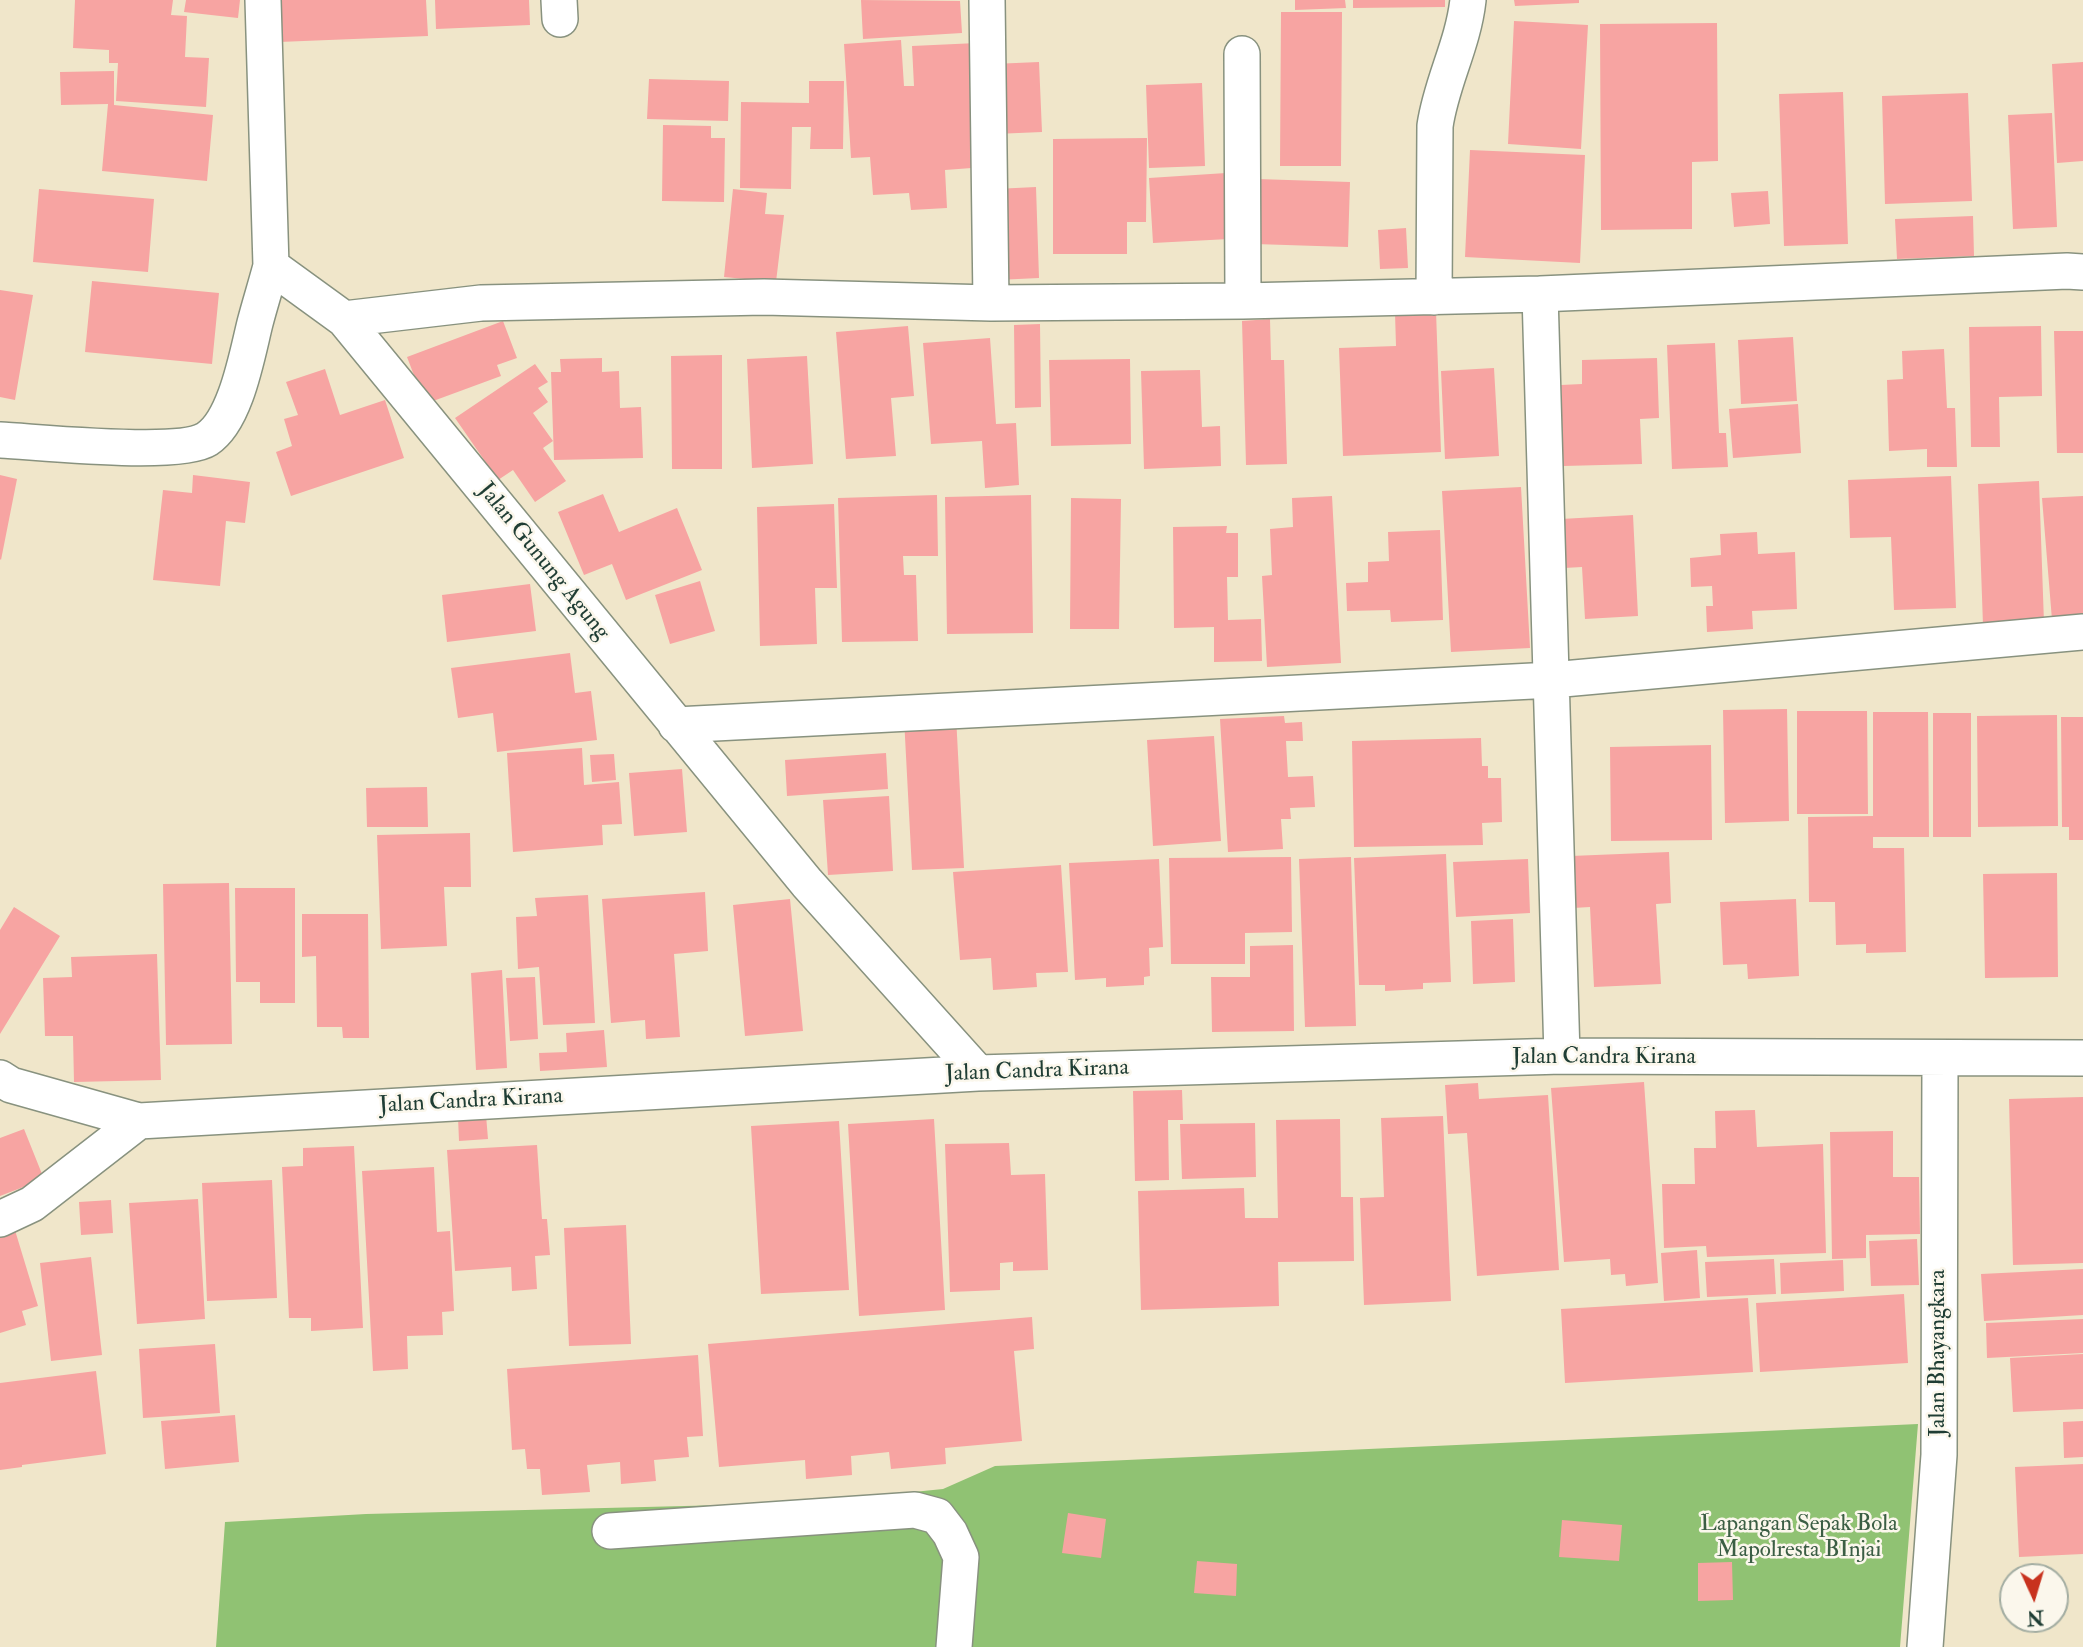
<!DOCTYPE html>
<style>
body{margin:0}
#map{position:relative;width:2083px;height:1647px;overflow:hidden;background:#f0e6ca;font-family:"IM FELL Double Pica",serif}
canvas{display:block}
.north{position:absolute;left:1999px;top:1563px;width:70px;height:70px;box-sizing:border-box;background:#fbf7ec;border:2px solid #a3ada2;border-radius:50%;rotate:176deg;font-size:19px;font-weight:700;line-height:28px;text-align:center;color:#1f3d34}
.north::after{content:'';display:block;margin:auto;width:24px;height:32px;background:#c8321e;clip-path:polygon(50% 0,100% 100%,50% 72%,0 100%)}
</style>
<div id="map">
<canvas width="2083" height="1647"></canvas>
<div class="north">N</div>
</div>
<script>
const ctx = document.querySelector('canvas').getContext('2d');
ctx.lineJoin = 'round';
function fillPath(path, color) {
  ctx.fillStyle = color;
  ctx.fill(path, 'evenodd');
}
function stroke(path, color, width, dash) {
  ctx.strokeStyle = color;
  ctx.lineWidth = width;
  ctx.lineCap = dash ? 'butt' : 'round';
  ctx.setLineDash(dash || []);
  ctx.stroke(path);
}
function label(font, color, halo, rows, align = 'center') {
  ctx.font = font + ' "IM FELL Double Pica",serif';
  ctx.lineWidth = 5;
  ctx.setLineDash([]);
  ctx.textBaseline = 'middle';
  ctx.strokeStyle = halo;
  ctx.fillStyle = color;
  for (const [text, x, y, turn = 0] of rows) {
    ctx.save();
    ctx.translate(x, y);
    ctx.rotate((+turn || 0) * Math.PI / 180);
    ctx.textAlign = isNaN(turn) ? turn : align;
    if (halo) ctx.strokeText(text, 0, 0);
    ctx.fillText(text, 0, 0);
    ctx.restore();
  }
}
const green = new Path2D(`
 M1918 1424 1900 1647H216L225 1522 366 1514 804 1503 943 1489 995 1466Z`);
const building = new Path2D(`
 M75 0H173L171 15 187 16 185 57 209 58 206 107 116 101 118 63H109V50L73 48Z
 M186 0H240L238 18 184 12Z
 M277 0H426L428 36 279 42Z
 M435 0H529L530 25 436 29Z
 M861 0 960 1 962 33 863 39Z
 M1295 0H1345L1346 8 1295 10Z
 M1353 0H1445V7L1353 8Z
 M1514 0H1579V3L1515 6Z
 M1281 12H1342L1341 166H1280Z
 M1514 21 1588 25 1581 149 1508 144Z
 M1717 23 1718 161 1692 162V229L1601 230 1600 24Z
 M901 40 904 86H914L912 46 977 43 985 167 945 170 947 208 911 210 909 193 873 195 870 157 851 158 844 44Z
 M1039 62 1042 132 995 134 993 64Z
 M2083 62V161L2057 163 2052 64Z
 M114 71V105L213 115 207 181 102 171 108 104 61 105 60 72Z
 M649 79 729 81 728 121 647 119Z
 M809 81H844L843 149H810L811 127H792L791 189 740 188 741 102 809 103Z
 M1202 83 1205 166 1149 168 1146 85Z
 M1843 92 1848 244 1784 246 1779 94Z
 M1968 93 1972 201 1885 204 1882 96Z
 M2052 113 2057 227 2013 229 2008 115Z
 M663 125 711 126V138H725L724 202 662 201Z
 M1147 138 1146 222H1127V254H1053V139Z
 M1470 150 1585 155 1580 263 1465 257Z
 M1226 173 1229 239 1153 243 1149 178Z
 M1257 179 1350 182 1348 247 1255 244Z
 M1036 187 1039 278 997 280 995 189Z
 M39 189 154 199 148 272 33 262Z
 M733 189 767 193 765 214 784 215 776 282 724 277Z
 M1768 191 1770 224 1734 227 1731 193Z
 M1973 216 1974 256 1897 259 1895 219Z
 M1406 228 1408 268 1380 269 1378 230Z
 M92 281 219 293 212 364 85 352Z
 M0 290 33 295 15 400 0 397Z
 M1436 311 1441 452 1343 456 1339 348 1396 346 1395 313Z
 M1270 319 1271 360H1284L1287 464 1246 465 1242 321Z
 M503 321 517 358 497 365 501 376 425 404 407 357Z
 M1040 324 1041 407 1015 408 1014 325Z
 M908 326 914 396 891 398 896 456 846 459 836 332Z
 M2041 326 2042 396 1999 397 2000 447H1971L1969 327Z
 M2054 331H2083V453H2057Z
 M1793 337 1797 401 1741 404 1738 340Z
 M990 338 996 424 1016 423 1019 485 985 488 982 441 931 444 923 343Z
 M1715 343 1719 433H1726L1728 467 1672 469 1667 345Z
 M1944 349 1947 408H1955L1957 467H1927V449L1889 451 1887 380 1903 379 1902 351Z
 M722 355V469H672L671 356Z
 M807 356 813 464 752 468 747 359Z
 M602 358V372L619 371 620 408 641 407 643 458 554 460 551 372H561L560 359Z
 M1657 358 1659 418 1640 419 1642 464 1563 466 1561 385 1582 384V360Z
 M1130 359 1131 444 1051 446 1049 360Z
 M535 364 548 382 538 388 548 402 533 413 553 441 543 448 566 481 535 502 513 470 498 480 455 418Z
 M1494 368 1499 456 1445 459 1441 371Z
 M325 369 340 415 385 400 404 458 291 496 276 452 292 446 284 419 298 415 286 382Z
 M1200 370 1202 427 1220 426 1221 466 1144 469 1141 371Z
 M1798 404 1801 453 1733 458 1729 409Z
 M0 475 17 479 1 560 0 559Z
 M193 475 250 482 245 523 226 521 220 586 153 580 163 490 192 493Z
 M1951 476 1956 608 1894 610 1891 537 1850 538 1848 480Z
 M2039 481 2044 623 1983 625 1978 484Z
 M1521 487 1530 648 1451 652 1442 491Z
 M603 494 619 532 677 508 702 570 626 600 612 564 584 575 558 512Z
 M937 495 938 556H903L904 575H916L918 641 842 642 838 498Z
 M1031 495 1033 633 947 634 945 497Z
 M1332 496 1341 663 1267 667 1262 576 1272 575 1270 529 1293 527 1292 498Z
 M2083 496V629L2053 632 2042 498Z
 M1071 498 1121 499 1119 629H1070Z
 M834 504 837 588H815L817 644 760 646 757 507Z
 M1633 515 1638 616 1585 619 1582 567 1564 568 1561 519Z
 M1227 526 1226 533H1238V577H1227L1228 620 1261 619 1262 661 1214 662V627L1174 628 1173 527Z
 M1440 530 1443 620 1391 622 1390 610 1347 611 1346 583 1368 582V562L1389 561 1388 532Z
 M1757 532 1758 554 1795 552 1797 609 1752 611 1753 629 1707 632 1706 606H1713L1712 586 1691 587 1690 558 1721 555 1720 534Z
 M700 581 715 631 670 644 655 595Z
 M530 584 536 631 447 642 442 595Z
 M570 653 575 693 591 691 597 740 497 752 493 713 458 718 451 668Z
 M1787 709 1789 821 1725 823 1723 710Z
 M1797 711H1867L1868 814H1797Z
 M1873 712H1928L1929 837H1873V848H1904L1906 952 1866 953V944L1836 945 1835 902H1809L1808 817 1873 816Z
 M1933 713H1971V837H1933Z
 M2057 715 2058 826 1978 827 1977 716Z
 M956 716 964 868 912 870 904 718Z
 M1284 716 1285 723 1302 722 1303 741H1286L1288 777 1313 776 1315 807 1290 808 1291 819H1281L1283 849 1228 852 1220 719Z
 M2061 717H2083V840H2069V827H2062Z
 M1214 736 1221 841 1153 846 1147 740Z
 M1481 738 1482 766H1488V778H1501L1502 822 1482 823 1483 845 1354 847 1352 741Z
 M1711 745 1712 840 1611 841 1610 747Z
 M582 748 584 785 619 782 622 824 602 825 603 845 513 852 507 753Z
 M886 753 888 789 787 796 785 760Z
 M614 754 616 780 592 782 590 755Z
 M682 769 687 832 634 836 629 773Z
 M427 787 428 827H367L366 788Z
 M889 796 893 871 828 875 823 800Z
 M470 833 471 887H444L447 946 381 949 377 835Z
 M1669 852 1671 903 1656 904 1661 984 1594 987 1590 907 1573 908 1571 856Z
 M1446 854 1451 982 1423 983V989L1385 991V985H1359L1354 858Z
 M1291 857 1292 932 1245 933V964H1171L1169 858Z
 M1351 857 1356 1026 1305 1027 1299 859Z
 M1159 859 1163 947 1149 948 1150 976 1144 977V985L1106 987V978L1075 980 1069 863Z
 M1528 859 1530 913 1456 917 1453 862Z
 M1061 865 1068 972 1036 973 1037 987 993 990 991 958 960 960 953 872Z
 M2057 873 2058 977 1985 978 1983 874Z
 M229 883 232 1044 166 1045 163 884Z
 M235 888H295V1003H260V982H236Z
 M705 892 708 951 674 954 680 1037 646 1039 645 1020 611 1023 602 899Z
 M588 895 595 1023 543 1025 539 967 518 969 516 917 537 916 535 898Z
 M790 899 803 1031 745 1036 733 905Z
 M1796 899 1799 976 1748 979 1747 964 1723 965 1720 902Z
 M14 907 60 936 0 1034V930Z
 M302 914H368L369 1038H343L342 1027H317L316 956 302 957Z
 M1513 919 1515 982 1473 984 1471 921Z
 M1293 945 1294 1031 1212 1032 1211 977H1250V946Z
 M157 954 161 1080 74 1082 73 1036H45L43 978 72 977 71 957Z
 M502 970 507 1068 476 1070 471 973Z
 M535 977 538 1039 510 1041 506 978Z
 M604 1030 607 1067 540 1071 539 1053 567 1052 566 1033Z
 M1644 1082 1658 1283 1626 1286 1625 1274 1611 1275 1610 1259 1564 1262 1551 1088Z
 M1478 1083 1479 1099 1548 1095 1559 1270 1477 1276 1467 1133 1448 1134 1445 1085Z
 M1182 1090 1183 1120H1168L1169 1180 1135 1181 1133 1091Z
 M2083 1097V1263L2013 1265 2009 1099Z
 M1755 1110 1757 1147 1823 1144 1826 1253 1707 1257 1706 1246 1664 1248 1662 1184H1695L1694 1148H1716L1715 1111Z
 M486 1115 488 1139 459 1141 458 1117Z
 M1443 1116 1451 1301 1364 1305 1360 1198 1384 1197 1381 1118Z
 M934 1119 945 1310 859 1316 848 1124Z
 M1340 1119 1341 1197H1353L1354 1261 1278 1262 1279 1306 1141 1310 1138 1191 1244 1188 1245 1218H1278L1276 1120Z
 M839 1121 849 1290 761 1294 751 1126Z
 M1255 1123 1256 1177 1182 1179 1180 1124Z
 M24 1129 44 1179 0 1196V1138Z
 M1893 1131V1177H1919L1920 1234 1866 1235V1258L1832 1259 1830 1132Z
 M1009 1143 1011 1175 1045 1174 1048 1270 1013 1271V1262L1000 1263V1290L950 1292 945 1144Z
 M537 1145 542 1219H547L550 1255 535 1256 537 1289 512 1291 511 1267 455 1271 447 1150Z
 M354 1146 363 1328 311 1331V1318H289L282 1167 303 1166V1148Z
 M434 1167 437 1232 450 1231 454 1311 442 1312 443 1335 407 1336 408 1369 373 1371 362 1171Z
 M272 1180 277 1298 207 1301 202 1183Z
 M198 1199 205 1319 137 1324 129 1203Z
 M111 1200 113 1233 81 1235 79 1202Z
 M626 1225 631 1344 569 1346 564 1228Z
 M14 1227 38 1306 22 1311 26 1325 0 1333V1231Z
 M1917 1239 1919 1285 1871 1286 1869 1241Z
 M1697 1250 1700 1298 1664 1301 1661 1253Z
 M91 1257 102 1355 51 1361 40 1263Z
 M1774 1259 1776 1294 1707 1297 1705 1262Z
 M1843 1260 1844 1291 1781 1294 1780 1263Z
 M2083 1269V1315L1984 1321 1981 1274Z
 M1904 1294 1908 1363 1760 1372 1756 1303Z
 M1748 1298 1753 1372 1565 1383 1561 1309Z
 M1032 1317 1034 1349 1014 1351 1022 1441 945 1448 946 1464 891 1469 889 1452 851 1456 852 1475 806 1479 805 1460 719 1467 708 1344Z
 M2083 1319V1353L1987 1358 1986 1323Z
 M215 1344 220 1413 143 1418 139 1349Z
 M2083 1354V1409L2013 1412 2010 1358Z
 M698 1355 703 1436 687 1437 689 1457 654 1460 656 1481 621 1484 620 1462 587 1465 590 1492 542 1495 540 1469H527L525 1449 512 1450 507 1369Z
 M96 1371 106 1454 22 1465V1467L0 1470V1383Z
 M235 1415 239 1462 165 1469 161 1421Z
 M2083 1421V1457L2064 1458 2063 1422Z
 M2083 1464V1554L2019 1557 2015 1467Z
 M1068 1513 1106 1519 1101 1558 1062 1553Z
 M1562 1520 1622 1525 1619 1561 1559 1557Z
 M1197 1561 1237 1564 1236 1596 1194 1593Z
 M1732 1562 1733 1600 1698 1601V1563Z`);
const minor = new Path2D(`
 M263 0 271 266 344 319 807 883 978 1073
 M559 0 560 19
 M987 0 991 303
 M1242 54 1243 301
 M1540 294 1562 1056
 M1434 297 1435 126C1441 83 1463 45 1468 0
 M344 319 481 303 764 297 991 303 1243 301 1540 294 2067 271 2083 272
 M0 440C40 442 179 457 207 439 236 420 247 355 255 323 260 304 266 285 271 266
 M676 725 1552 680 2083 632
 M0 1078 11 1085 139 1121 978 1073 1562 1056 2083 1058
 M0 1219 32 1204 139 1121
 M610 1531 915 1510 937 1516 950 1533 961 1557 954 1647
 M1925 1647 1939 1455 1940 1059`);
const streetNames = [
 ["Jalan Gunung Agung",543,562,51],
 ["Jalan Candra Kirana",1604,1058],
 ["Jalan Candra Kirana",1037,1072,-2],
 ["Jalan Candra Kirana",471,1102,-3],
 ["Jalan Bhayangkara",1939,1353,-90]
];
const parkNames = [
 ["Lapangan Sepak Bola",1799,1525],
 ["Mapolresta BInjai",1799,1551]
];
fillPath(green, '#90c273');
fillPath(building, '#f7a4a2');
stroke(minor, '#88927f', 38);
stroke(minor, '#fff', 35);
label('23px', '#1f3d34', '#fbf7ec', streetNames);
label('23px', '#3b5e44', '#fbf7ec', parkNames);
</script>
